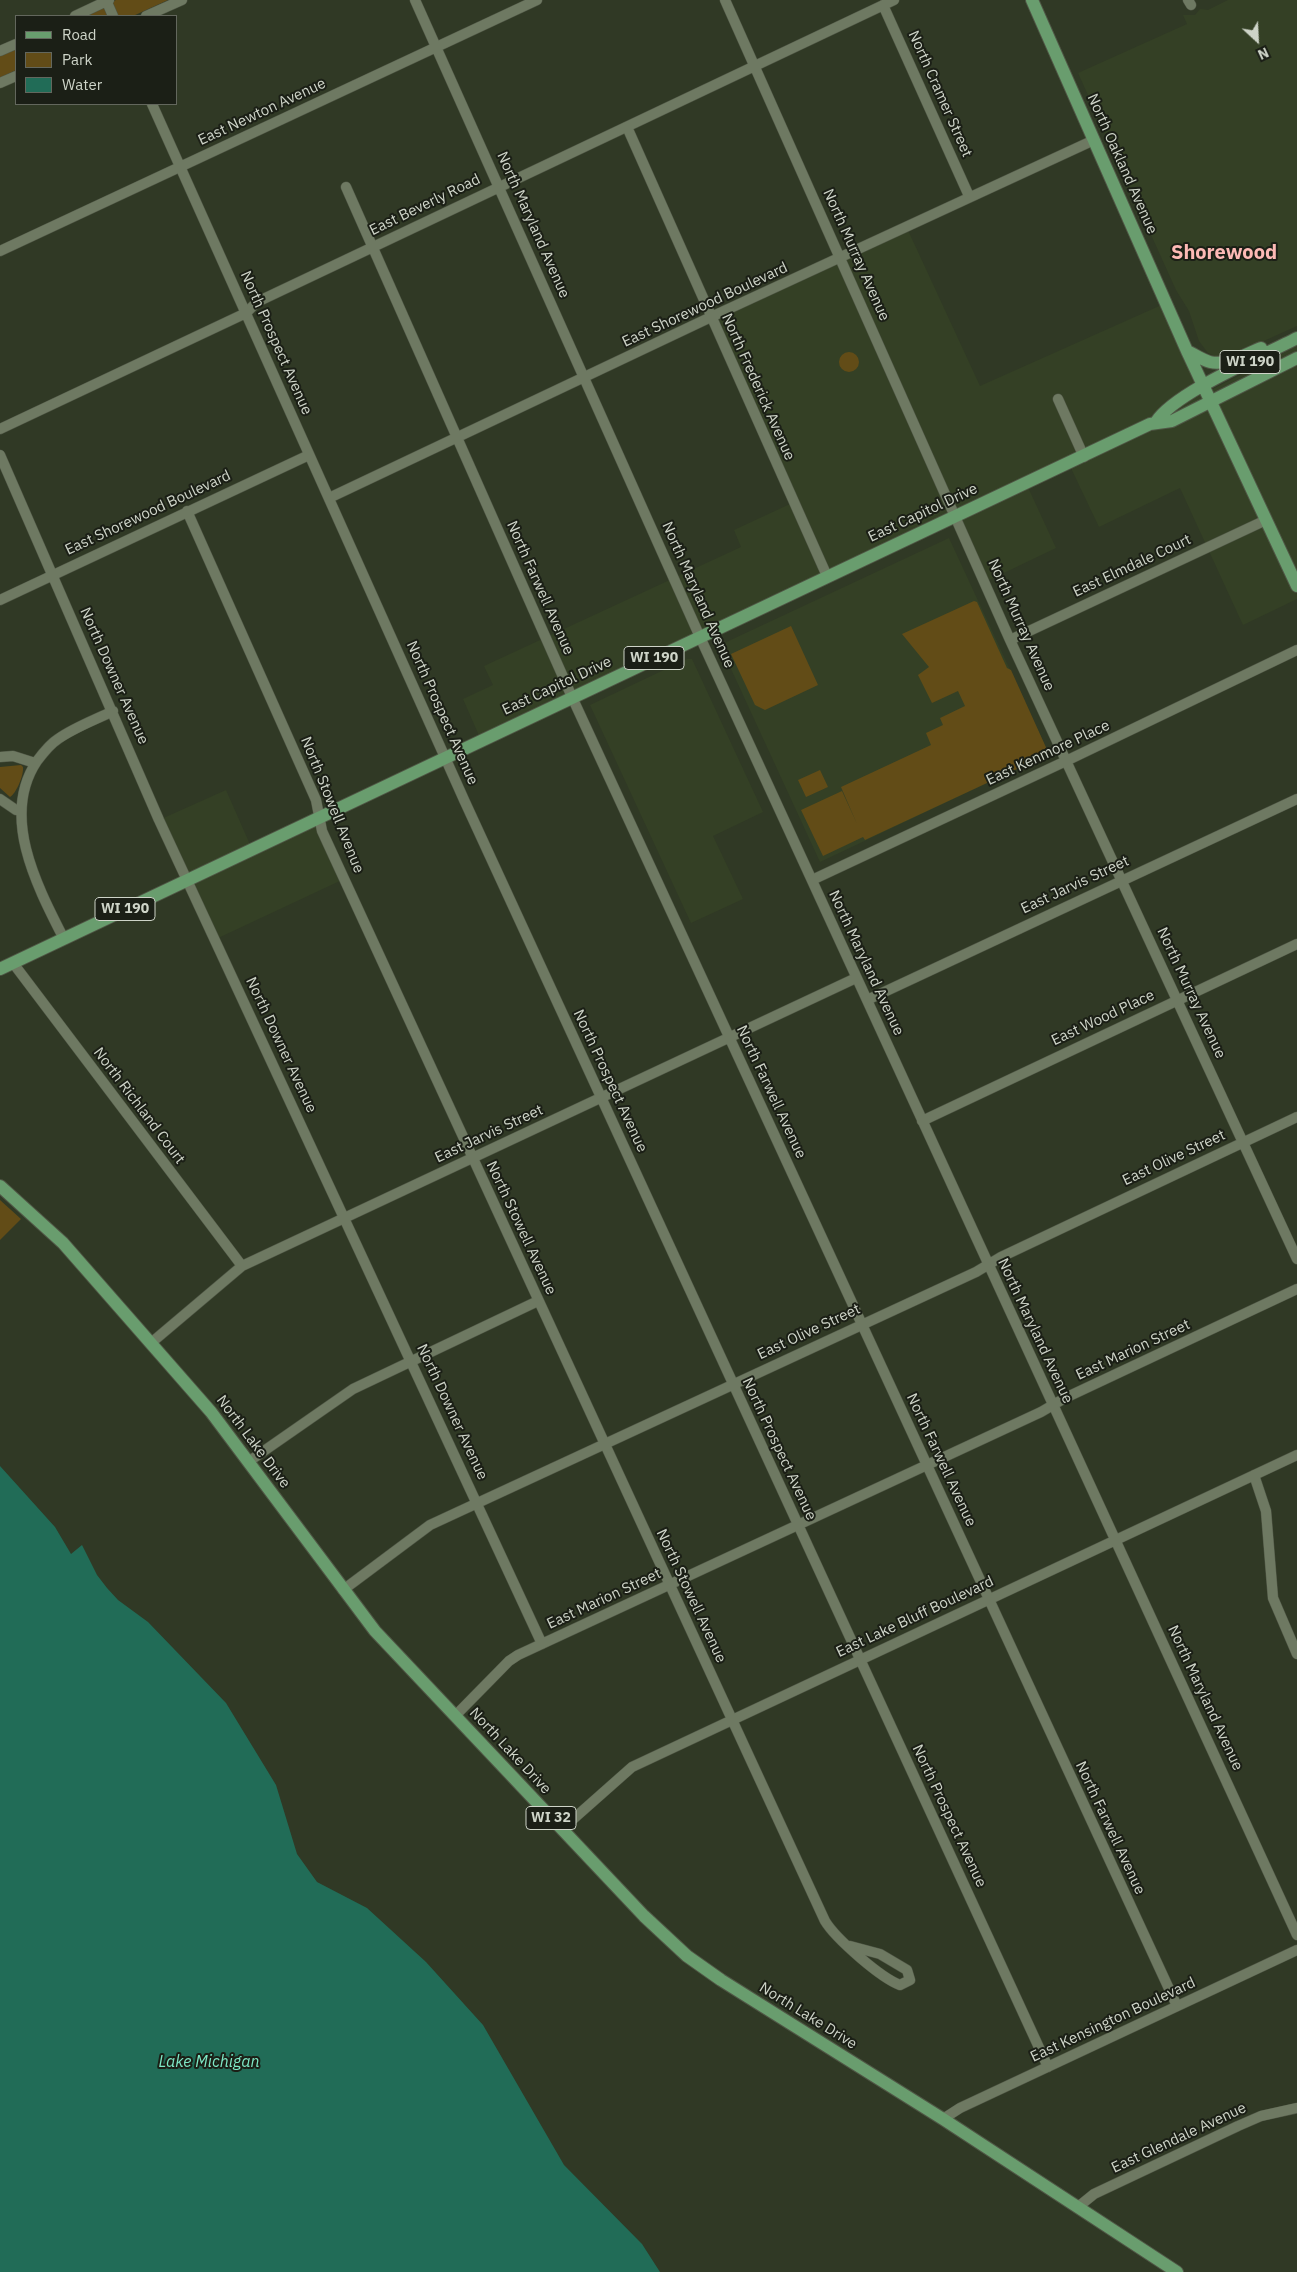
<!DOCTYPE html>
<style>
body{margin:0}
#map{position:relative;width:1297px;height:2272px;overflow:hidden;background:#303925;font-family:"IBM Plex Sans",sans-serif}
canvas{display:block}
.legend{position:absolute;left:15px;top:15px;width:162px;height:90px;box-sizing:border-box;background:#1b1f16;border:1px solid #63675d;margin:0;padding:6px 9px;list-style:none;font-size:15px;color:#ced4c8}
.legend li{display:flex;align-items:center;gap:10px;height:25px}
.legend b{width:25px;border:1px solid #63675d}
.north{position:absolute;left:1232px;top:15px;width:50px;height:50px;-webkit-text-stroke:4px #1b1f16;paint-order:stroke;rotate:155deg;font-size:14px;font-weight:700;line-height:20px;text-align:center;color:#ced4c8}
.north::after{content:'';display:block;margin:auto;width:18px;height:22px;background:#ced4c8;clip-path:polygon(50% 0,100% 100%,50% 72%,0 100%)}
</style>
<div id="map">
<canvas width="1297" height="2272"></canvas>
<ul class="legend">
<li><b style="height:6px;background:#699d6e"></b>Road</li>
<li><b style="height:14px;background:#624c17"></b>Park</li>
<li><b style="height:14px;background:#216c57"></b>Water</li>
</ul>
<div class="north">N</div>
</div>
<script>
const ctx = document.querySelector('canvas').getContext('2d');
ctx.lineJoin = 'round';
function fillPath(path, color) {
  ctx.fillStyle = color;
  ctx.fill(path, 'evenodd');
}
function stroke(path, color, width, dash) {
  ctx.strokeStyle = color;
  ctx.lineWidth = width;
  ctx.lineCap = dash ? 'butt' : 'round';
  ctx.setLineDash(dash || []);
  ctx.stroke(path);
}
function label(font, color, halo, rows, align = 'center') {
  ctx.font = font + ' "IBM Plex Sans",sans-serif';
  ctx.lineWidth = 4;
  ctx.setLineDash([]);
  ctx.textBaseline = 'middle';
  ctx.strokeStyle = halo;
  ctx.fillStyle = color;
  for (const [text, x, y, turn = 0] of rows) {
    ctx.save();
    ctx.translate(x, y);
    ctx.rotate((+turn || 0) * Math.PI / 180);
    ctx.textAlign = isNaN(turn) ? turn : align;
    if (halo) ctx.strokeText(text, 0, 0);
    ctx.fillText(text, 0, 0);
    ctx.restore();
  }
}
const built = new Path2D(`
 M1228 0H1297V326L1235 354 1217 357 1208 353 1199 341 1189 311 1176 290 1078 73 1187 24 1183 15H1195L1200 9 1208 10Z
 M906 226 980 386 1166 303 1207 392 1297 346V599L1243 625 1180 488 1099 527 1069 464 1026 483 1056 548 985 582 955 516 481 740 463 699 493 685 484 666 741 547 734 530 790 504 711 317Z
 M949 538 1049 754 820 862 720 645Z
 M687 659H692L763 812 713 836 743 899 691 923 590 705Z
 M226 790 252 849 321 817 344 879 216 939 159 820Z`);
const green = new Path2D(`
 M116 0H168L133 16H82Z
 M16 47V70L0 78V55Z
 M839 362a10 10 0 1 1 20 0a10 10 0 1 1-20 0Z
 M974 601 977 602 1007 668 1011 670 1049 754 865 840 863 837 823 856 801 810 842 791 857 824 841 787 931 745 926 733 943 725 940 718 965 706 958 691 932 703 918 675 929 667 902 634Z
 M791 626 818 685 765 710 755 705 731 654Z
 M21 765 23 767C24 775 16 794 10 797L0 788V767Z
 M820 770 828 787 806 797 798 780Z
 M0 1200 21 1219 0 1240Z`);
const water = new Path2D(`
 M0 1466 55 1527 71 1554 82 1545 97 1575 107 1588 118 1600 148 1622 226 1703 276 1785 297 1854 317 1882 367 1908 426 1962 483 2025 564 2165 642 2244 660 2272H0Z`);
const minor = new Path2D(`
 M106 0 113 16
 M415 0 700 637 1297 1935
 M725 0 1010 640 1297 1259
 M1188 0 1191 5
 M883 5 969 196
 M75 16 109 0
 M146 16 182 0
 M0 51 16 44
 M0 83 16 76
 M152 104 465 802 1048 2067
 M627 127 827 576
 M346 187 572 697 1177 2006
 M0 251 537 0
 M1058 399 1084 457
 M0 429 246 313 257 302 894 0
 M0 455 159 820 542 1644
 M329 498 711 317 1094 140
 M187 511 316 800 322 831 825 1921C836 1939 881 1978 900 1985L910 1980 907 1970 880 1954 850 1946
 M0 600 309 455
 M1010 640 1266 520
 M0 757 13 756 35 763
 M0 799 16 810
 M812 880 1066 761 1297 650
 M64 939C37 886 0 816 37 761 43 753 50 744 58 739 75 727 95 720 113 711
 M13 963 242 1266
 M867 1000 1297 799
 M922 1121 1297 944
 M151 1343 242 1266 856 978
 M248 1462 353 1389 538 1301
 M1254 1475 1266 1511 1273 1598 1297 1654
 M343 1590 430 1525 976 1272 1001 1257 1297 1117
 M455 1716 509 1661 518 1655 1041 1412 1065 1398 1297 1289
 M562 1829 632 1767 1297 1455
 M943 2119 960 2108 1297 1950
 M1078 2207 1094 2194 1238 2126 1261 2116 1297 2108`);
const major = new Path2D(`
 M1032 0 1187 351 1297 586
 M1187 351C1194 354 1202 360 1210 362 1227 366 1246 354 1261 348
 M1156 422C1175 392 1263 356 1297 338
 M0 969 1150 424 1172 421 1297 358
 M0 1186 63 1243 211 1412 375 1631 644 1916 687 1956 721 1980 943 2119 1177 2272`);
const shields = [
 [1250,362,60],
 [654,658,60],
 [125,909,60],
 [551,1818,50]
];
const shieldNames = [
 ["WI 190",1250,362],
 ["WI 190",654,658],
 ["WI 190",125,909],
 ["WI 32",551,1818]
];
const streetNames = [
 ["North Cramer Street",940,94,66],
 ["East Newton Avenue",262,112,-25],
 ["North Oakland Avenue",1122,164,66],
 ["East Beverly Road",425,205,-26],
 ["North Maryland Avenue",533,225,66],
 ["North Murray Avenue",856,255,66],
 ["East Shorewood Boulevard",705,305,-25],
 ["North Prospect Avenue",276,343,66],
 ["North Frederick Avenue",758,387,66],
 ["East Shorewood Boulevard",148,513,-25],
 ["East Capitol Drive",923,513,-25],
 ["East Elmdale Court",1132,566,-25],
 ["North Farwell Avenue",540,588,66],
 ["North Maryland Avenue",698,595,66],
 ["North Murray Avenue",1021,625,66],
 ["North Downer Avenue",114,676,66],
 ["East Capitol Drive",557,686,-25],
 ["North Prospect Avenue",442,713,66],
 ["East Kenmore Place",1048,753,-25],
 ["North Stowell Avenue",332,805,68],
 ["East Jarvis Street",1075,885,-25],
 ["North Maryland Avenue",866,963,65],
 ["North Murray Avenue",1191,993,65],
 ["East Wood Place",1103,1018,-25],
 ["North Downer Avenue",281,1045,65],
 ["North Prospect Avenue",610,1081,65],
 ["North Farwell Avenue",771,1092,65],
 ["North Richland Court",139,1106,53],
 ["East Jarvis Street",489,1134,-25],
 ["East Olive Street",1174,1158,-25],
 ["North Stowell Avenue",521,1228,65],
 ["North Maryland Avenue",1035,1331,65],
 ["East Olive Street",809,1332,-25],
 ["East Marion Street",1133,1350,-25],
 ["North Downer Avenue",452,1412,65],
 ["North Lake Drive",253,1442,53],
 ["North Prospect Avenue",779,1449,65],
 ["North Farwell Avenue",941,1460,65],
 ["North Stowell Avenue",691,1596,65],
 ["East Marion Street",604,1599,-25],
 ["East Lake Bluff Boulevard",915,1617,-25],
 ["North Maryland Avenue",1205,1698,65],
 ["North Lake Drive",510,1751,47],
 ["North Prospect Avenue",949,1816,65],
 ["North Farwell Avenue",1110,1828,65],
 ["North Lake Drive",808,2016,32],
 ["East Kensington Boulevard",1113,2020,-25],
 ["East Glendale Avenue",1179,2138,-25]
];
const waterNames = [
 ["Lake Michigan",209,2062]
];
const districtNames = [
 ["Shorewood",1224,253]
];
fillPath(built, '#344025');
fillPath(green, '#624c17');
fillPath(water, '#216c57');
stroke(minor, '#4f5645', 11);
stroke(major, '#4f5645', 14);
stroke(minor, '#6e7962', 10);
stroke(major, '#699d6e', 12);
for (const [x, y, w] of shields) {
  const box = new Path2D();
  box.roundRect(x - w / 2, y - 11.5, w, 23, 4);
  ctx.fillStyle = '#1b1f16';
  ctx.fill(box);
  stroke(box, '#ced4c8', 1);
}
label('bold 14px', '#ced4c8', null, shieldNames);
label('15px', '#ced4c8', '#1b1f16', streetNames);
label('italic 16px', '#7ee8c6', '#1b1f16', waterNames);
label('bold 20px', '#fdb9b5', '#1b1f16', districtNames);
</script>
